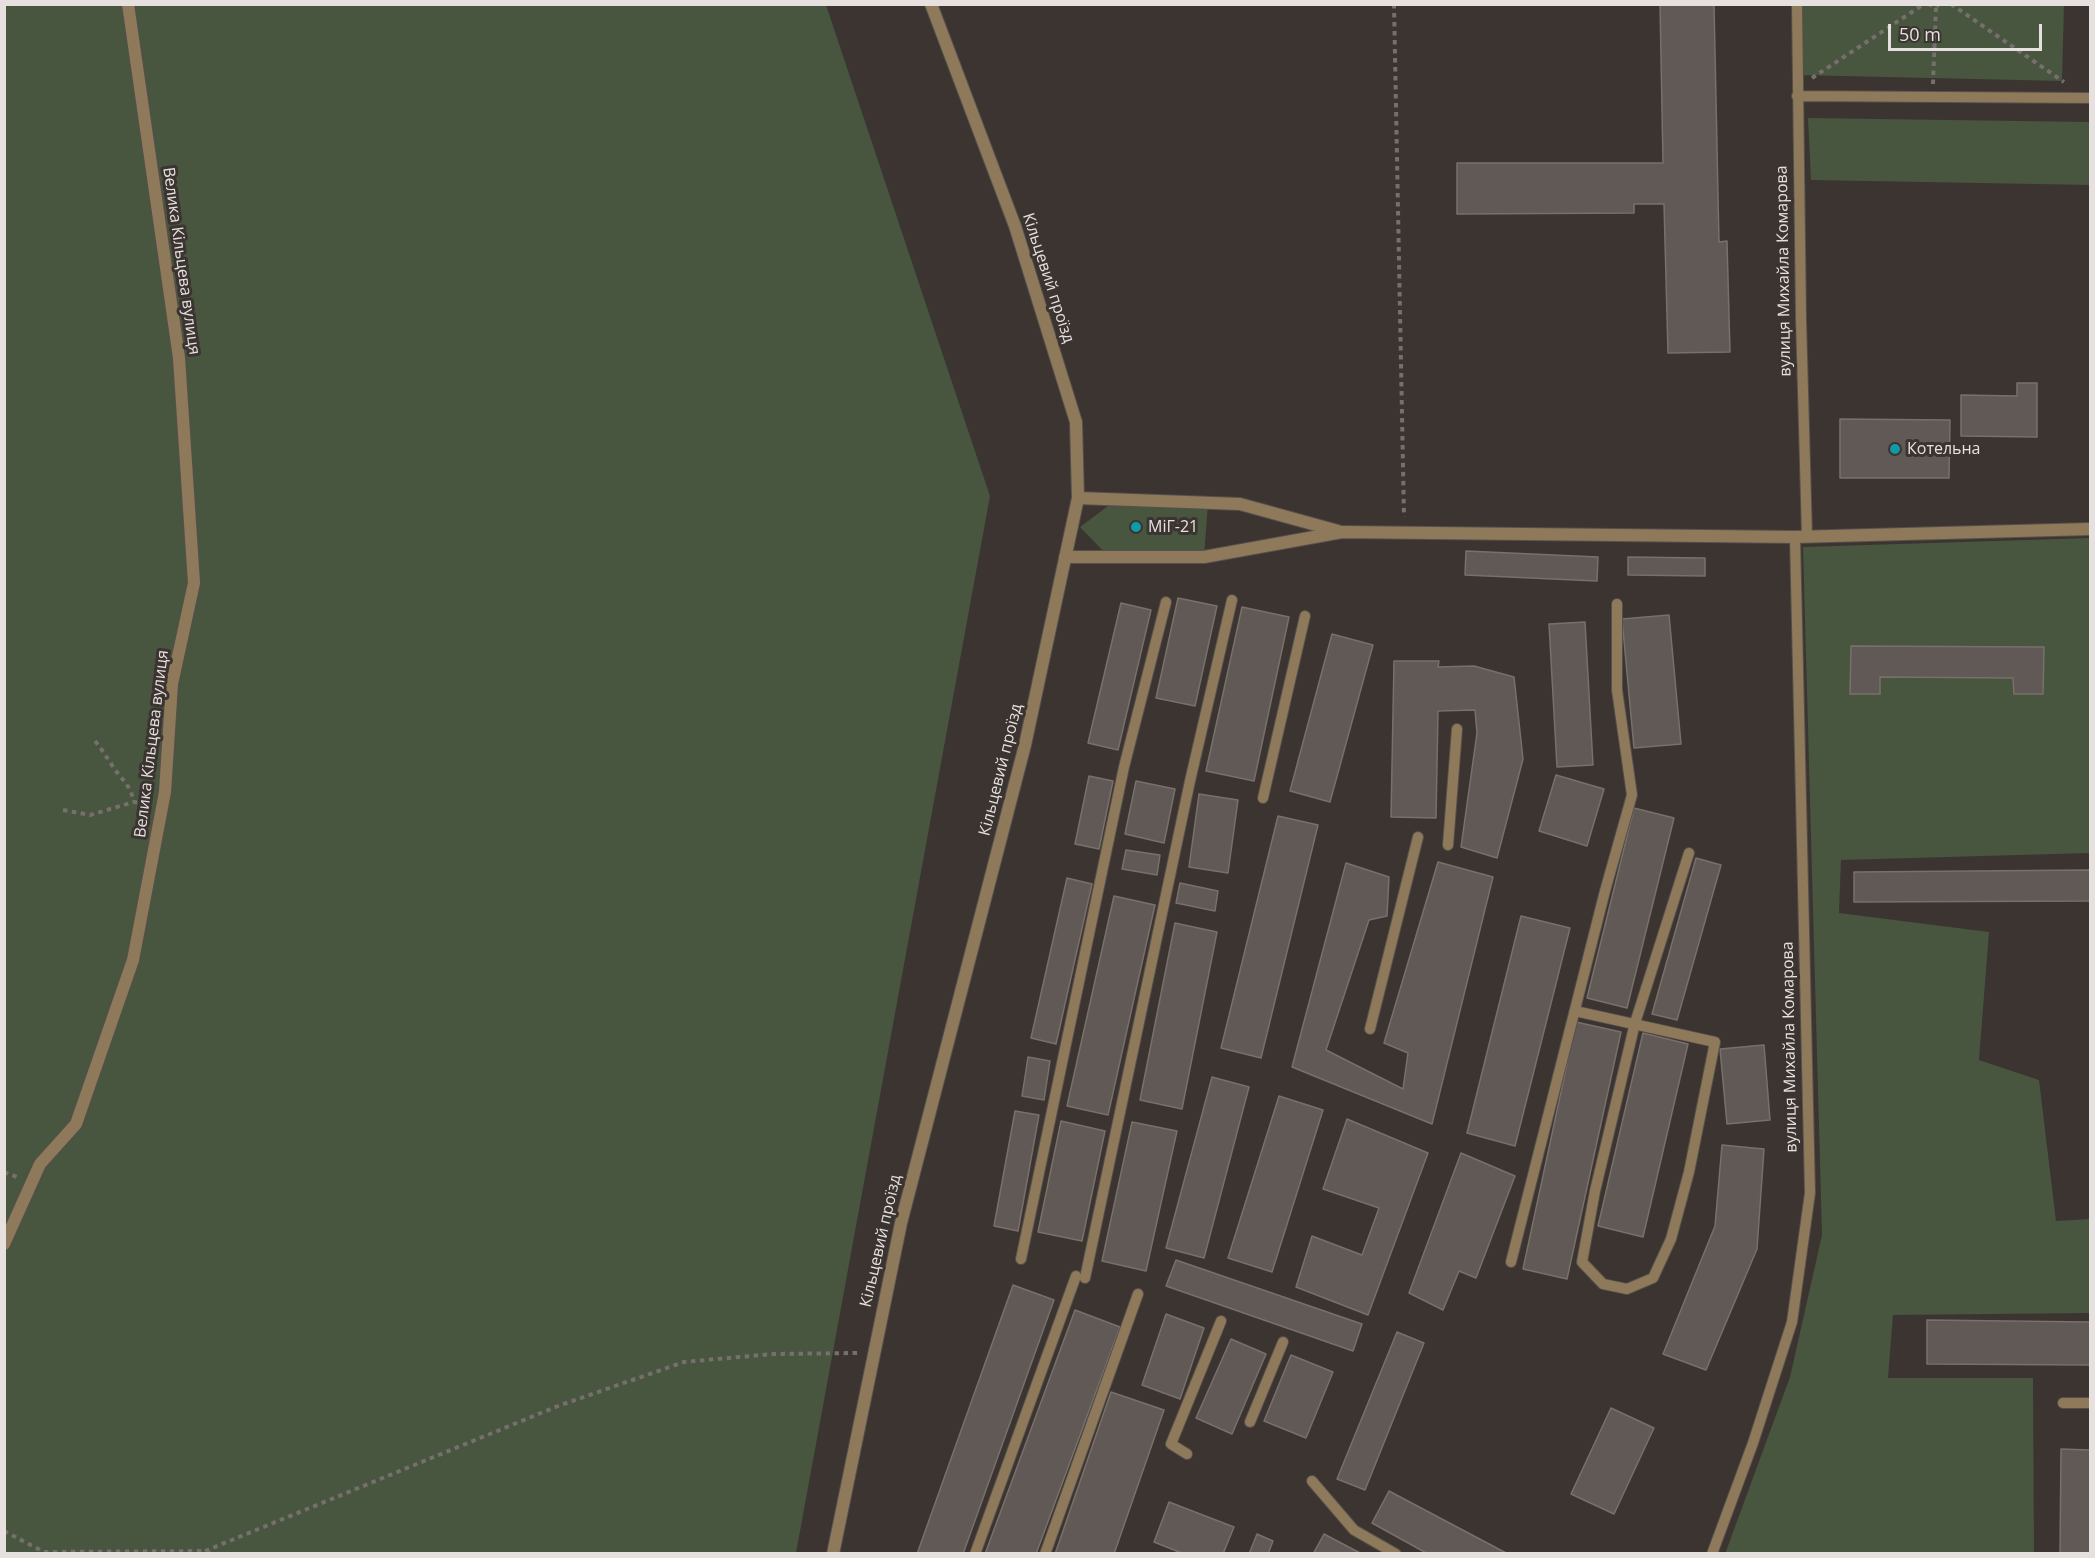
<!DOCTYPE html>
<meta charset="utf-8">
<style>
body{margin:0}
#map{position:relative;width:2095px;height:1558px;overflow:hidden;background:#3b3431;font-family:"Open Sans",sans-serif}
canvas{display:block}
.frame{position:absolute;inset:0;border:6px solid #e6e1df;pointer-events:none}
.scale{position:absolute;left:1888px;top:24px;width:154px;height:27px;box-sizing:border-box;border:3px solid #e6e1df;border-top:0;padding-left:8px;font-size:18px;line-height:21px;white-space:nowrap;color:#e6e1df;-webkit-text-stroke:4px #3b3431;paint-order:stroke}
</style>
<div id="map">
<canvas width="2095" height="1558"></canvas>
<div class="frame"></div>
<div class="scale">50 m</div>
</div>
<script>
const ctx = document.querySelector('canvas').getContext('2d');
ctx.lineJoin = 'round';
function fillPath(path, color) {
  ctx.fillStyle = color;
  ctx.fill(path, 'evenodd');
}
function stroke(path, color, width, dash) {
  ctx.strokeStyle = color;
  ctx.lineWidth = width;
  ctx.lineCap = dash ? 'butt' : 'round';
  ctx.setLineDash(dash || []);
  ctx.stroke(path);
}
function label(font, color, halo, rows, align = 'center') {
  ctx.font = font + ' "Open Sans",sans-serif';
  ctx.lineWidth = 6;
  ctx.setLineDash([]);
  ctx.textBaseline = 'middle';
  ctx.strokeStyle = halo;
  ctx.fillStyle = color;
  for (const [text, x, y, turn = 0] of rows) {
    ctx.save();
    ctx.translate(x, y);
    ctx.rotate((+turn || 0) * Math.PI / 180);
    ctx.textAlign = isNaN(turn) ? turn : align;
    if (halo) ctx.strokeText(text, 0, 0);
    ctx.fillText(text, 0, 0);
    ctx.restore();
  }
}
const green = new Path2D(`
 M5 5H826L990 496 796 1553 5 1554Z
 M1797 5H2064L2062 81 1797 75Z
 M1808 118 2090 122V185L1811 180Z
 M1116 500 1208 503 1204 557H1109L1080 527Z
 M2090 538V853L1841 860 1839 913 1989 932 1979 1060 2039 1080 2056 1221 2090 1219V1313L1893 1315 1888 1378H2033L2034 1553 1725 1554 1790 1377 1822 1235 1803 547Z`);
const building = new Path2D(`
 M1660 4H1714L1719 242 1727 241 1730 352 1668 353 1664 204H1634V213L1457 214V163H1663Z
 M2017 383H2037V437L1961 436V395L2017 396Z
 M1840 419 1950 420 1949 478H1840Z
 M1466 551 1598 557 1597 581 1465 575Z
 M1628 557 1705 558V576L1628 575Z
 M1178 598 1217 606 1195 706 1156 698Z
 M1121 603 1151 610 1118 750 1088 743Z
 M1242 607 1289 617 1254 781 1206 771Z
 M1669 615 1681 744 1634 748 1622 619Z
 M1585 622 1593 765 1557 767 1549 624Z
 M1332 634 1373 645 1330 802 1290 791Z
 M1851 646 2044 647 2043 694H2014L2013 678 1880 677V694H1850Z
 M1394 661H1439L1438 667 1474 666 1514 677 1523 759 1497 858 1461 847 1477 733 1475 710 1438 711 1436 818 1391 817Z
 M1556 775 1604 789 1587 846 1539 831Z
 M1089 776 1113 781 1099 849 1075 844Z
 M1136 781 1175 789 1164 843 1125 834Z
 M1199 794 1238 800 1228 873 1189 867Z
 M1634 808 1674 818 1627 1008 1587 998Z
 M1278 816 1318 825 1261 1058 1221 1048Z
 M1126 850 1160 855 1157 875 1122 869Z
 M1696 858 1721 865 1677 1020 1652 1014Z
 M1438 862 1493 877 1432 1124 1292 1067 1346 863 1389 877 1387 916 1369 920 1326 1050 1403 1089 1408 1053 1384 1043Z
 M2090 870V901L1854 902V872Z
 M1067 878 1092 884 1056 1044 1031 1038Z
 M1180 883 1218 891 1215 911 1176 903Z
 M1114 896 1155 905 1108 1115 1067 1106Z
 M1521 916 1570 928 1515 1146 1467 1133Z
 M1175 923 1217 932 1182 1109 1140 1100Z
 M1576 1022 1621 1032 1567 1279 1523 1269Z
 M1643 1033 1688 1044 1643 1237 1598 1226Z
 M1764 1045 1770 1120 1727 1124 1720 1049Z
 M1028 1057 1050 1061 1044 1100 1022 1096Z
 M1212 1077 1249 1087 1204 1258 1166 1248Z
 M1279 1096 1323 1110 1272 1272 1228 1258Z
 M1015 1111 1039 1115 1018 1231 994 1226Z
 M1347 1119 1428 1153 1368 1315 1296 1287 1312 1236 1362 1255 1379 1208 1323 1189Z
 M1061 1121 1105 1131 1082 1241 1038 1232Z
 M1132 1122 1177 1131 1146 1271 1102 1261Z
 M1722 1145 1764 1149 1757 1249 1706 1370 1663 1354 1715 1226Z
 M1461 1153 1515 1176 1476 1278 1459 1271 1443 1310 1409 1293Z
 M1176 1260 1362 1324 1353 1351 1166 1286Z
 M1013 1285 1054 1300 963 1554H917Z
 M1075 1310 1120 1327 1036 1554H985Z
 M1166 1314 1204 1328 1180 1399 1142 1385Z
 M1927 1320 2090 1322V1365L1927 1364Z
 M1397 1332 1424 1343 1365 1490 1337 1479Z
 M1231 1339 1266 1354 1232 1434 1196 1418Z
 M1291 1355 1333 1372 1306 1438 1264 1421Z
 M1111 1392 1164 1410 1114 1554H1055Z
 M1611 1408 1654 1428 1614 1514 1571 1494Z
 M2061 1449 2090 1450V1554H2060Z
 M1389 1491 1508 1554H1428L1372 1523Z
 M1169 1502 1234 1527 1223 1554H1184L1154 1542Z
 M1257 1534 1273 1541 1268 1554H1249Z
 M1324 1534 1362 1554H1313Z`);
const path = new Path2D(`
 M1394 4 1404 517
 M1928 4 1936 7 1939 4
 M1951 4 2064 82
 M1812 78 1924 4
 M1933 84 1936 7
 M95 741C102 749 106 757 112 765 122 781 129 782 134 802
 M63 810 90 815 134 802 147 804
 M4 1172 17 1177
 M4 1531 44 1552 205 1551 213 1554
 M205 1551 558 1406 684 1362 773 1354 858 1353`);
const service = new Path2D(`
 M1797 4 1801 319 1807 536
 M1797 96 2090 98
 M1263 798 1305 616
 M1448 845 1457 729
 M1575 1011 1715 1042 1689 1172 1671 1239 1653 1278 1627 1289 1603 1284 1582 1262 1595 1191 1635 1023 1689 853
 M1370 1029 1418 837
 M1021 1259 1124 767 1166 602
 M1511 1262 1605 891 1632 795 1617 690V604
 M1085 1278 1190 781 1232 600
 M2063 1403H2090
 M1250 1422 1283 1342
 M1187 1454 1171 1444 1221 1321
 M1312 1481 1354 1530 1396 1554
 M975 1554 1076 1276
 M1045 1554 1138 1294
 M1712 1554 1753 1443 1792 1322 1810 1193 1795 537`);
const minor = new Path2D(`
 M1078 498 1240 504 1338 531
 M1065 557H1204L1342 532 1795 537 2090 529
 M4 1244 40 1164 76 1124 133 960 165 792 172 684 194 583 179 358 128 4
 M833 1554 901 1223 1025 745 1078 498 1076 422 1015 226 931 4`);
const markers = [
 [1895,449,6,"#0f9aa8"],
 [1136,527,6,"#0f9aa8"]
];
const streetNames = [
 ["Велика Кільцева вулиця",181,261,82],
 ["вулиця Михайла Комарова",1784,271,-91],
 ["Кільцевий проїзд",1048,278,72],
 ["Велика Кільцева вулиця",152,744,-83],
 ["Кільцевий проїзд",1001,770,-76],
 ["вулиця Михайла Комарова",1790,1047,-91],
 ["Кільцевий проїзд",881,1241,-77]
];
const poiNames = [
 ["Котельна",1907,449],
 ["МіГ-21",1148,527]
];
fillPath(green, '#48553f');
fillPath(building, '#615956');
stroke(building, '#79706c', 1.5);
stroke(service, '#56504d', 12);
stroke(minor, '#56504d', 14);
stroke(path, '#766f6d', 4, [4.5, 4.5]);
stroke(service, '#8e7a5a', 10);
stroke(minor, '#8e7a5a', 12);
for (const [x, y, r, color] of markers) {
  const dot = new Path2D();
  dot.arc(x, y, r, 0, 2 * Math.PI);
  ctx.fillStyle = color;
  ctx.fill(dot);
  stroke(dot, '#3b3431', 2);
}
label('16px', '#e6e1df', '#3b3431', streetNames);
label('16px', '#e6e1df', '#3b3431', poiNames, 'left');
</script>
